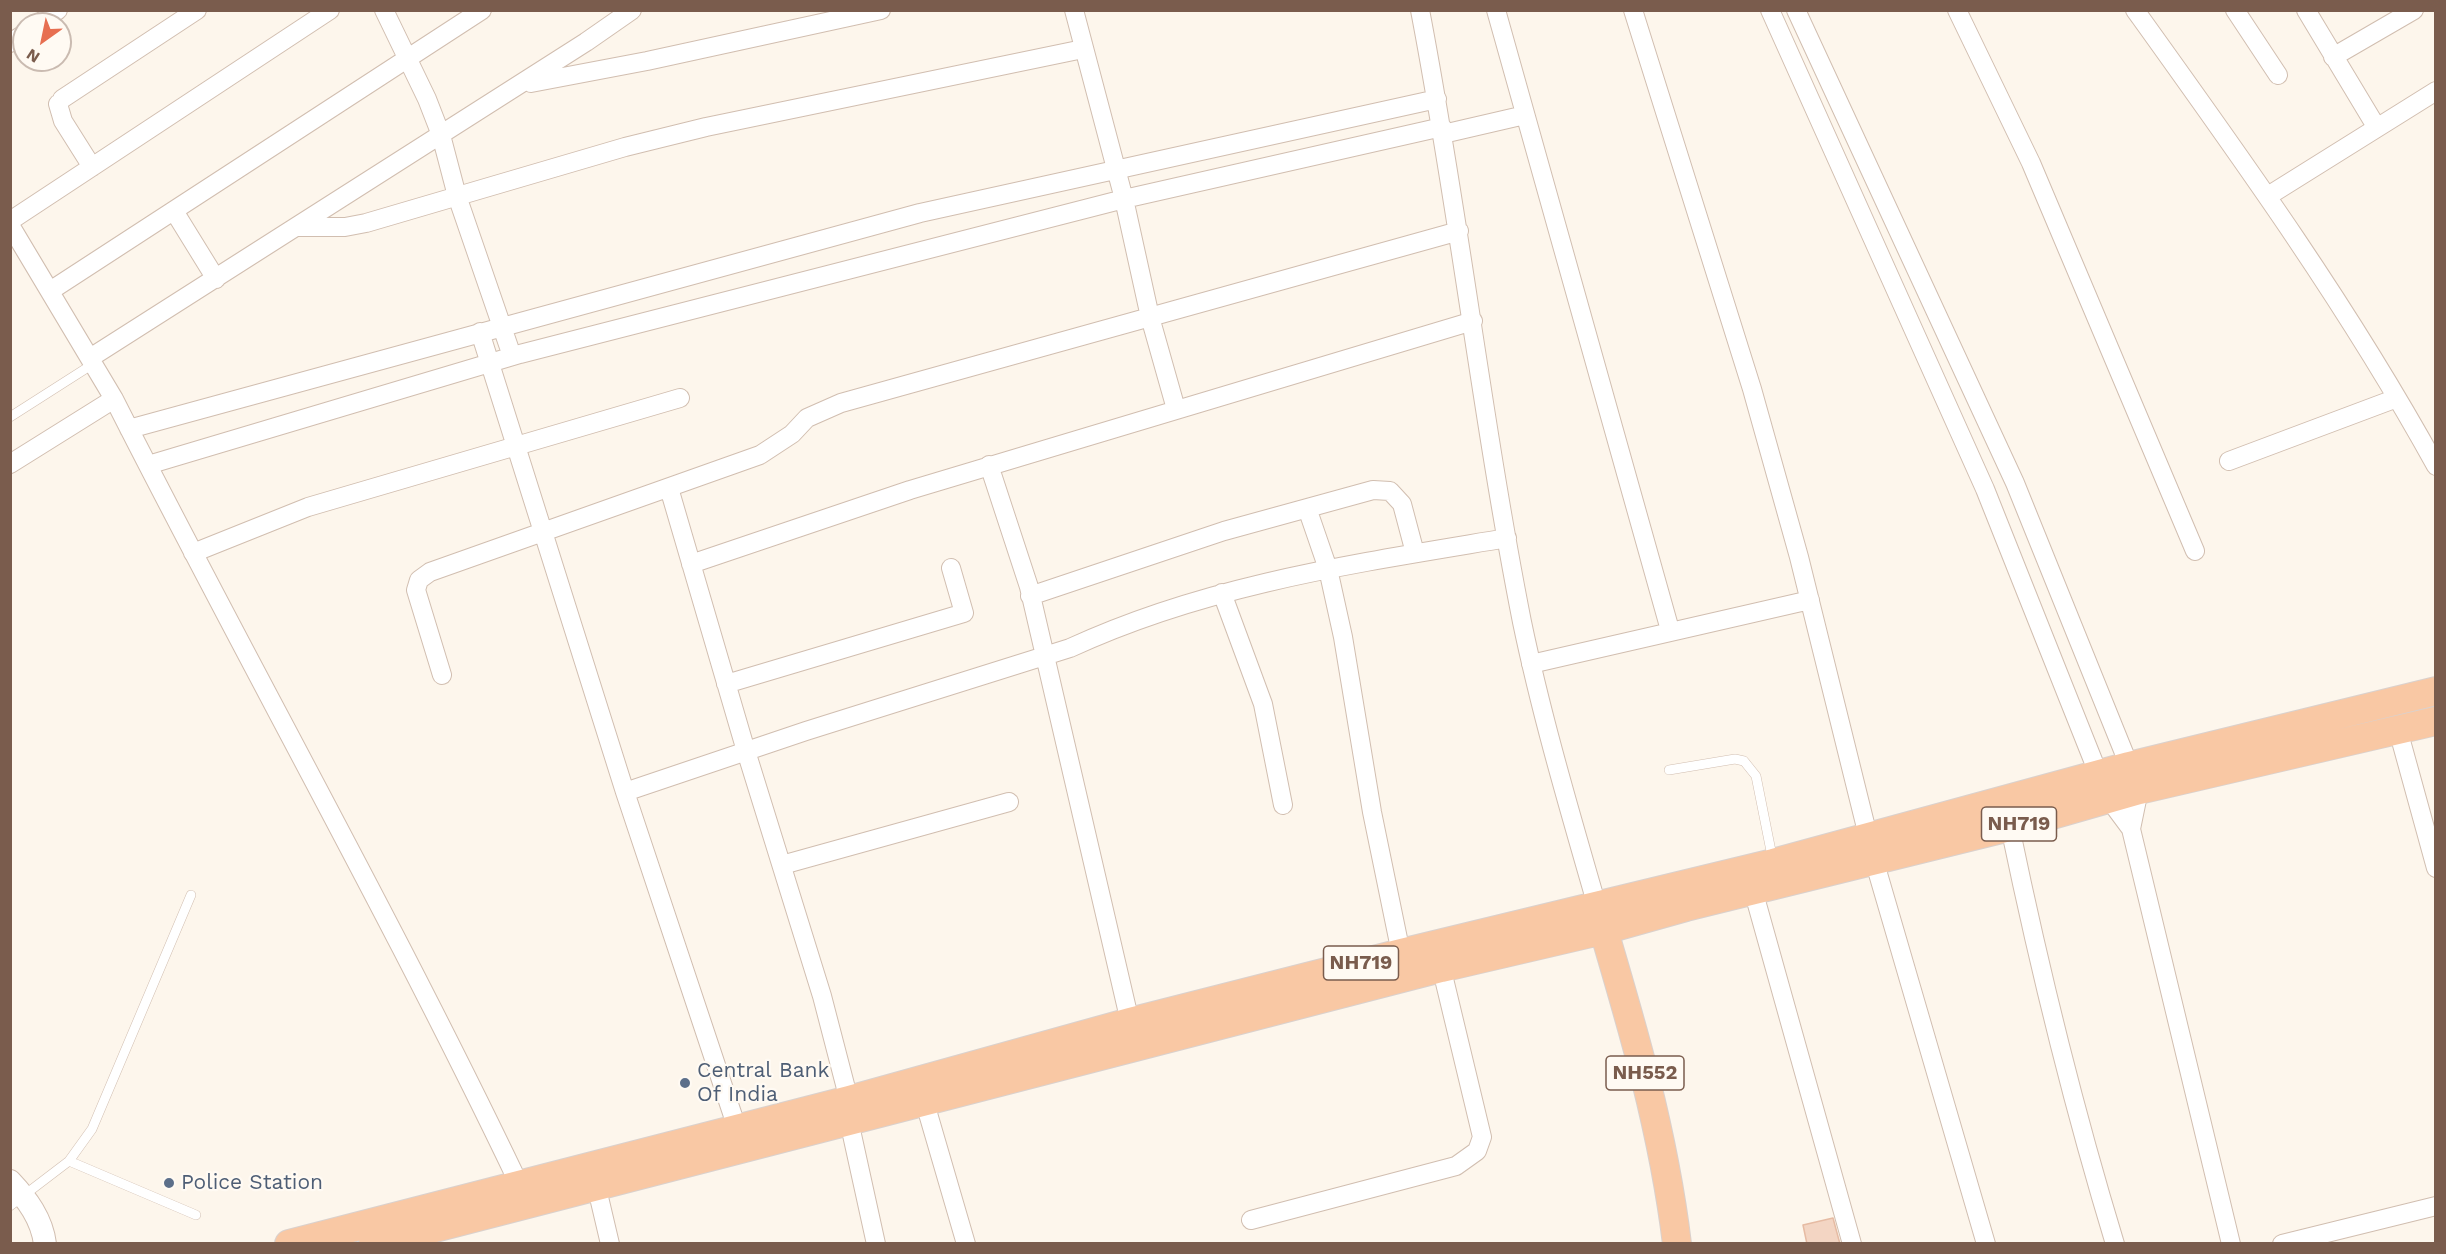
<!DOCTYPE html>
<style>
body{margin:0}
#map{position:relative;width:2446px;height:1254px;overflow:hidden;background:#fdf6ec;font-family:"Work Sans",sans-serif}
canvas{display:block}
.frame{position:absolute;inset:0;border:12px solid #7a5c4d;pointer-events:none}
.north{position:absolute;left:12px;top:12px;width:60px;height:60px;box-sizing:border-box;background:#fffaf3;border:2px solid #cabbb1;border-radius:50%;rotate:213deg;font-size:16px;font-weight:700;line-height:24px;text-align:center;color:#7a5c4d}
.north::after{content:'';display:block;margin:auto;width:21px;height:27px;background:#e76f51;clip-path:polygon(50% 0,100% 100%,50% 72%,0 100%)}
</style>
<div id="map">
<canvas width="2446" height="1254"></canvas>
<div class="frame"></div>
<div class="north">N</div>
</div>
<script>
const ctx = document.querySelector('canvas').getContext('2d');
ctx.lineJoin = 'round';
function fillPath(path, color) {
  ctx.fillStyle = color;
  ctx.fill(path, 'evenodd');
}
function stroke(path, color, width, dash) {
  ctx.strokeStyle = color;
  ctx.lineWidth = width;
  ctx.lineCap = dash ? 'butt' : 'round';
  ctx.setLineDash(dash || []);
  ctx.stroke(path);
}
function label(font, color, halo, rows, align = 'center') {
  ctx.font = font + ' "Work Sans",sans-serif';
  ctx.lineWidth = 4.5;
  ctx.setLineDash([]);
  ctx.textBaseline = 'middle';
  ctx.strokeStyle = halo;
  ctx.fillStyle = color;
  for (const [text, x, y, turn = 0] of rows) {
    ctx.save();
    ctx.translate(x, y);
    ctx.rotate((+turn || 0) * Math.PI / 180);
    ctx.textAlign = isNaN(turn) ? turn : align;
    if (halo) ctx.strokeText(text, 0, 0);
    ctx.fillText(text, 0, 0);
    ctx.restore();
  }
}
const building = new Path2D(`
 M1833 1218 1840 1244H1807L1803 1225Z`);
const service = new Path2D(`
 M10 417 93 364
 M1669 770 1735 759 1744 761 1756 776 1773 861
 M69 1161 196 1215
 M10 1206 69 1161 92 1129 191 895`);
const minor = new Path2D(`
 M384 10 427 99 441 135 457 196 512 356
 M1074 10 1124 199 1150 317 1176 409
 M1420 10C1459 213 1482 419 1522 622 1542 718 1570 812 1597 906
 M1496 10 1670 630
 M1633 10 1752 389 1799 557 1874 860 1986 1244
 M1770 10 1985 489 2108 798 2131 829 2231 1244
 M1796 10 2015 483 2139 790 2131 829
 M1957 10 2031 163 2195 551
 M2135 10C2242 159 2348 306 2436 466
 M2235 10 2278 75
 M2306 10 2377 128
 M38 24 58 10
 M10 43 24 34
 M2333 57 2414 10
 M531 83 647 61 881 10
 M62 99 197 10
 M58 104 63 121 92 167
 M1443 134 1525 115
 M2268 196 2436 91
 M174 211 216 279
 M10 221 330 10
 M10 225 114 399
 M298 227H345L366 223 625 147 706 127 1083 49
 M50 291 482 10
 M480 332 625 792 737 1128
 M90 358 586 42 632 10
 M129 429 920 213 1437 99
 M2229 461 2397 398
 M10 464 114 399C247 662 392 918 519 1184
 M148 465 520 354 1124 199 1442 127
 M989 465 1029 587 1130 1022
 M669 488 746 751 822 996 849 1100
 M1307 508 1328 569 1343 637 1372 812 1403 963
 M193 553 308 507 680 398
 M691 564 910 490 1473 321
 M1222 593 1263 704 1283 805
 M1030 596 1224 531 1373 490 1390 491 1402 504 1415 553
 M1531 664 1810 600
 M442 675 416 590 419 580 430 572 760 455 792 434 807 418 841 403 1459 231
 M726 684 964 613 951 568
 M2398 730 2436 868
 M625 792 806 731 1070 648C1208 584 1358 563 1507 538
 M2010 827C2039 967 2073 1106 2115 1244
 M782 865 1009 802
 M1753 890 1852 1244
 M922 1093 966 1244
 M849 1121 876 1244
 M594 1176 610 1244
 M1251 1220 1456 1166 1477 1151 1482 1137 1439 958
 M2282 1244 2436 1206`);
const tertiary = new Path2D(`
 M10 1181C27 1199 42 1219 45 1244`);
const trunk = new Path2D(`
 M1598 911C1631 1022 1663 1128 1677 1244
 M289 1244 849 1100 1130 1022 1401 953 1773 863 2129 766 2436 691
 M373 1244 1441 968 1604 930 1686 907 2010 827 2139 790 2436 721`);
const markers = [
 [685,1083,6,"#5c6f8a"],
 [169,1183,6,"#5c6f8a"]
];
const shields = [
 [2019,824,75],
 [1361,963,75],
 [1645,1073,78]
];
const shieldNames = [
 ["NH719",2019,824],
 ["NH719",1361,963],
 ["NH552",1645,1073]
];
const serviceNames = [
 ["Central Bank",697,1071],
 ["Of India",697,1095],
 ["Police Station",181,1183]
];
fillPath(building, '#f3d5c3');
stroke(building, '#e6bba3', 1.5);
stroke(service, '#d1beb0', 10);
stroke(minor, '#d1beb0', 20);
stroke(tertiary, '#d1beb0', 24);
stroke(trunk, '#dad1cd', 30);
stroke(service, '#fff', 9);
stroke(minor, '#fff', 18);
stroke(tertiary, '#fff', 22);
stroke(trunk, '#f9c8a4', 28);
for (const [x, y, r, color] of markers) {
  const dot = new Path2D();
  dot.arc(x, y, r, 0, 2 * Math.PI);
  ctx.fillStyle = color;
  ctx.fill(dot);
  stroke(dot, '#fffaf3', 2);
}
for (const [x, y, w] of shields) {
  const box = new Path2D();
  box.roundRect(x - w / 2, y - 17, w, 34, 4.5);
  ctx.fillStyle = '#fffaf3';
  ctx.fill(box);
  stroke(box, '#7a5c4d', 1.5);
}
label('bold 20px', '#7a5c4d', null, shieldNames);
label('21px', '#4e5e75', '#fffaf3', serviceNames, 'left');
</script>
